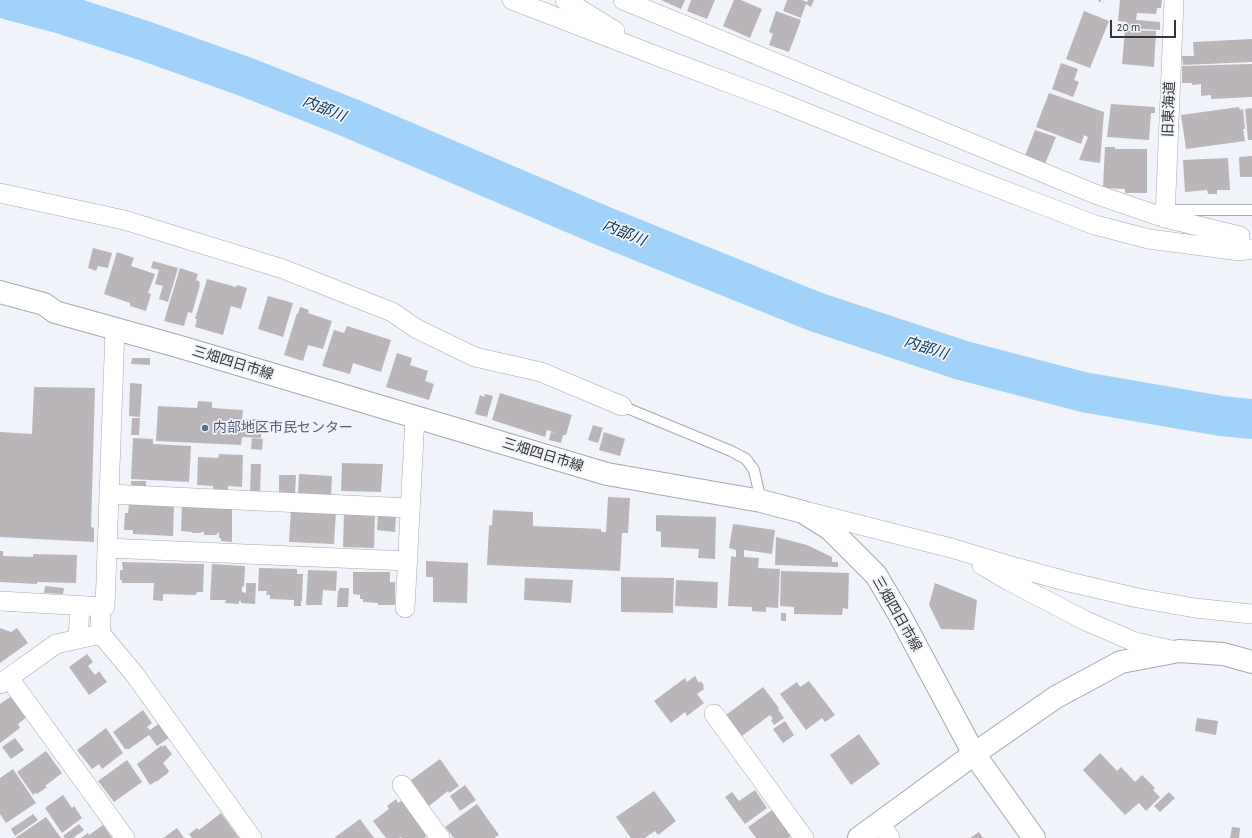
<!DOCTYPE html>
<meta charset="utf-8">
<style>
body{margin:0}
#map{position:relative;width:1252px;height:838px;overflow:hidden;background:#f0f3f9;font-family:"Alegreya Sans",sans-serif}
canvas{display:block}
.scale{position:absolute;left:1110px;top:20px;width:66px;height:18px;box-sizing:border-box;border:2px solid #343537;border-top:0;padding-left:5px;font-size:12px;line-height:14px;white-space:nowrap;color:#343537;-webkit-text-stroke:3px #f0f3f9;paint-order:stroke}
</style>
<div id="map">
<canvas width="1252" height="838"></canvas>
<div class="scale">20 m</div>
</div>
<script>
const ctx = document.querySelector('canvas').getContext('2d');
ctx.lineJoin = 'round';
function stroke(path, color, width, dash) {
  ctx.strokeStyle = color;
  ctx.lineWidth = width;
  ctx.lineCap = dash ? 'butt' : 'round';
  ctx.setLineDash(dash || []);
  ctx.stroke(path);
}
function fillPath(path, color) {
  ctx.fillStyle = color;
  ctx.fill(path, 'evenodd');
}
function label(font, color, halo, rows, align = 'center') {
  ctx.font = font + ' "Alegreya Sans","Noto Sans JP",sans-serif';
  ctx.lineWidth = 3.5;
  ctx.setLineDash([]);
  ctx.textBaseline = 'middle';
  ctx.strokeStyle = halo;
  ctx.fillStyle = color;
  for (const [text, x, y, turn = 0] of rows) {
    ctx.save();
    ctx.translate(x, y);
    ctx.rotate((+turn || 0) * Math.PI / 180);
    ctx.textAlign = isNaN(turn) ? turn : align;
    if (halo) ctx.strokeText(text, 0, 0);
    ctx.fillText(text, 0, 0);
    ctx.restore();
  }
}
const river = new Path2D(`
 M9 0 62 14 145 41 246 77 350 118 603 226 816 312 961 360 1083 392 1221 416 1252 419`);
const building = new Path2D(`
 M661 0H685L681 9Z
 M691 0H715L707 19 687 11Z
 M734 0H741L762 9 750 38 723 26Z
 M787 0H802L807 2 808 0H814L811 7 806 4 801 18 783 11Z
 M1120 0H1162L1161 8H1157L1156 14 1137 13 1136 20 1160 22V30L1127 28V22L1118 21Z
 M776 11 801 20 789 52 769 45 773 34 769 32Z
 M1084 11 1109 21 1090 68 1066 59Z
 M1125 30 1156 31 1154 67 1122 64Z
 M1252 39V62L1183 65 1182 56H1194L1193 42Z
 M1061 63 1078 69 1074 80 1079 82 1073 97 1052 89Z
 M1252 64V97L1211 99V95L1201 96V84L1192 85V83H1182V66Z
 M1049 93 1104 112 1100 163 1079 160 1088 137 1084 135 1081 144 1036 127Z
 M1111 104 1155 107V113H1151L1149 140 1107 137Z
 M1239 107 1240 110 1243 109 1245 129H1243L1245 141 1186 149 1181 115Z
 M1252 108V140H1248L1245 109Z
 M1035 130 1056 137 1045 164 1025 156Z
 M1105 147H1115V149H1147V193H1125V189L1103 188Z
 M1252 156V177H1240L1239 157Z
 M1228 158 1230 190H1217V194H1208L1207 190 1185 192 1183 160Z
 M93 248 112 253 108 268 98 266 96 271 88 268Z
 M117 252 134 258 131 266 155 274 148 293 151 294 146 311 130 306V303L104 294Z
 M153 261 178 268 168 302 159 299 163 286 155 284 159 270 151 268Z
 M180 268 198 274 196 280 200 282 199 285H200L192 313 188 312 184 326 164 321Z
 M207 279 236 287 237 285 247 288 241 309 231 306 223 335 195 327 197 319H195Z
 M268 296 293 303 283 337 258 329Z
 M300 307 309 310 308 313 332 321 323 349 308 345 303 361 284 355 297 313 298 314Z
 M347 326 391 340 381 372 353 363 350 374 322 366 334 330 344 333Z
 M397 353 412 358 410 365 428 371 425 381 434 384 429 400 386 387Z
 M132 358H150V365L131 364Z
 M130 383 142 384 140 417 129 416Z
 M34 387 95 388 91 527 94 528V542L0 537V432L32 434Z
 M500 393 572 415 566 435H563L561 443 549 440 551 432 556 433 547 430 545 437 492 420Z
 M485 394 493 396 487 417 475 414 480 395 484 397Z
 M198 401 212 402V408L243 410 242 419H262L261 438 242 437 241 445 156 441 158 406 197 408Z
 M132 418H140L139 435H131Z
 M593 425 603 428 598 443 588 440Z
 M604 432 625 439 620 456 599 450Z
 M133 438 153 439V444L191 446 189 482 131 479Z
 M252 438 263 439 262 450 251 449Z
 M219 454 243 455 242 487 228 486V491L213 490V486L197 485 198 457 218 458Z
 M342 463 383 464 381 492 341 491Z
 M251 464H261L260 494 250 493Z
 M299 474 332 476 331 495 298 493Z
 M279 475H296L295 494 279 493Z
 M131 481H146V488L131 487Z
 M608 497 630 498 628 533H622L620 571 487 565 489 526 492 525 493 510 533 512V526L601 529V532H606Z
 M132 502 144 503V505L174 506 173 536 133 534V530H124L125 513H128L129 504 132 505Z
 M182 505 232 507V542L221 541V538H219V533H217V535H204V532H201V533H192V532L181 531Z
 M291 509 336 511 334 544 289 542Z
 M344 512 375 513 374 548 343 547Z
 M378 514 396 515 395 532 377 530Z
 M656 515 716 517 715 559 698 558 699 549 661 547V532L656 531Z
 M733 524 775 530 772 554 744 550V557L759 558 758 568 780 569 778 608 766 607V612L752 611V607L728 606 731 556 736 557V550L729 548Z
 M776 537 807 545 832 557V562H838V567L775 565Z
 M0 551H3V556L33 557V554L77 555 76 583 37 582V584L0 582Z
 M426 561 468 563 467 603 433 602V577H426Z
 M122 562 204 564 203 592H197L196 595 163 594V601L153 600 154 583H122V580H120V570H123Z
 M212 564 245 566 244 586 242 587V592L246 593V583H256L255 604 241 603V601H239V604L225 603 226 600H210Z
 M259 568 297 569V574H303L302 601H301V606H294V600L270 599V595H266L267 591H258Z
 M308 570 337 571 336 591 323 590 322 605H306Z
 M781 571 849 573 848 609 843 608 842 615 794 614V607L780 606Z
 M353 572H390V582H395V605H378V603L363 602V599H360V595L353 594Z
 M621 577 674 578 673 613 621 612Z
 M525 578 573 580 571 603 524 600Z
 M676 580 718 582 717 608 675 606Z
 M935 583 977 600 974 630 941 629 929 605Z
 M45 586 64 588 63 594 44 593Z
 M339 588H349L348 607H337L338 591H339Z
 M781 613H786V621H781Z
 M0 628 11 632 17 628 28 643 0 663Z
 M87 654 93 662 88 666 95 675 99 671 107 682 89 695 69 667Z
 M695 676 699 683 701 681 704 686 703 687 704 689 697 694 704 703 687 716 685 712 671 723 654 701 685 678 687 682Z
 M809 681 835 715 825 722 822 718 806 730 780 694 797 682 800 687Z
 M763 687 779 708 778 709 784 718 774 725 771 720 773 719 770 715 742 736 726 715Z
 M12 696 27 717 18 724 20 728 0 743V704Z
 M143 710 152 723 147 727 150 730 160 723 170 737 157 746 149 735 129 749H125L113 732Z
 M1197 718 1218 721 1216 735 1195 731Z
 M785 721 794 735 783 743 773 729Z
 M106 728 123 753 102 769 99 764 92 769 77 750Z
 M859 734 880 764 851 785 830 755Z
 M15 738 24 750 11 759 2 747Z
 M162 745V747L165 745 172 754 163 763 169 771 168 773 156 782V781L150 785 137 764Z
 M46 751 62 773 45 786 47 787 37 794 35 793 33 795 17 772Z
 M1100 753 1117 771 1121 767 1135 782 1142 775 1155 788 1153 790 1160 797 1146 811 1139 803 1125 815 1083 770Z
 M440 759 459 786 449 793 448 791 429 806 411 780Z
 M127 760 142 782 114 802 98 781Z
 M13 769 36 803 6 823 0 814V778Z
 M465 785 476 800 460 811 450 796Z
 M755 790 767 808 745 824 725 797 732 792 739 801Z
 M654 791 676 821 658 835 655 831 645 838H631L616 817Z
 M1169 792 1175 798 1160 812 1154 806Z
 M63 795 72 808 74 806 82 818 62 833 45 808Z
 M396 799 398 803 402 800 427 836 424 838H402L401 837 399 838H386L373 821 389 809 387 806Z
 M477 804 499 835 494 838H454L445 827Z
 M775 808 794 834 788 838H756L748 827Z
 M221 813 239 838H192L189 834 197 828 199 830Z
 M33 814 38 820 15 836 11 829Z
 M46 817 61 838H15Z
 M360 819 374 838H334Z
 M79 824 84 830 73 838H65L63 836Z
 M103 825 112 838H81L88 833 89 835Z
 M1232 827 1240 828 1239 838H1230Z
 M177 828 184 838H163Z
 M979 832 983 838H970Z`);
const path = new Path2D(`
 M1099 0 1104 2`);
const service = new Path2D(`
 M1165 210H1252
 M622 406 731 451 746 459 754 470 761 501`);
const minor = new Path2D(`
 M512 0 657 56 777 101 914 156 1095 225 1149 239 1240 251 1252 249
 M565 0 615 31
 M623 0 1095 194 1165 218 1240 236V251
 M0 193 124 220 283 269 392 312 417 329 475 357 541 372 622 406
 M1165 218 1174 0
 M109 494 410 508
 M809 512 951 548 1011 566 1069 582 1138 598 1195 608 1252 614
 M107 548 408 561
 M982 565 1011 582 1086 621 1135 642 1176 651
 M0 601 105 607 115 329
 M100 606 101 634 135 675 252 838
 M405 608 415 417
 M78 639 80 606
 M9 678 125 838
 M0 684 56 644 101 634
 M714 714 804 838
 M402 785 440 838
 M880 823 890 838`);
const tertiary = new Path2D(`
 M859 838 974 754`);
const secondary = new Path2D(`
 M0 292 44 304 55 312 177 346 607 474 761 501 803 512 830 529 876 575 899 614 974 754 1034 838
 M974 754 1056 697 1121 662 1179 651 1223 654 1252 662`);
const markers = [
 [205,428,4,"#5c6f8a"]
];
const streetNames = [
 ["旧東海道",1169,109,-88],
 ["三畑四日市線",233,363,17],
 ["三畑四日市線",543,455,17],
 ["三畑四日市線",897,614,60]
];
const serviceNames = [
 ["内部地区市民センター",213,428]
];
const waterNames = [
 ["内部川",324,109,22],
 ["内部川",624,233,22],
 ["内部川",926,348,18]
];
stroke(river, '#a1d3fa', 40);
fillPath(building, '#bab5b8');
stroke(service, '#a5a9ae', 12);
stroke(minor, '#a5a9ae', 20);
stroke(tertiary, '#a5a9ae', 24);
stroke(secondary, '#a5a9ae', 24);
stroke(path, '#a8aaaf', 2.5, [2, 3]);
stroke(service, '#fff', 10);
stroke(minor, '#fff', 19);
stroke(tertiary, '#fff', 22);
stroke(secondary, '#fff', 22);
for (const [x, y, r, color] of markers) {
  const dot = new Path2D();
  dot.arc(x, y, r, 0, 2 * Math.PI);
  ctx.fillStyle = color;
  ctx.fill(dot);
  stroke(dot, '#f0f3f9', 1.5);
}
label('14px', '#343537', '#f0f3f9', streetNames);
label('14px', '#4e5e75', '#f0f3f9', serviceNames, 'left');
label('italic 15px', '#043757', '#f0f3f9', waterNames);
</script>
